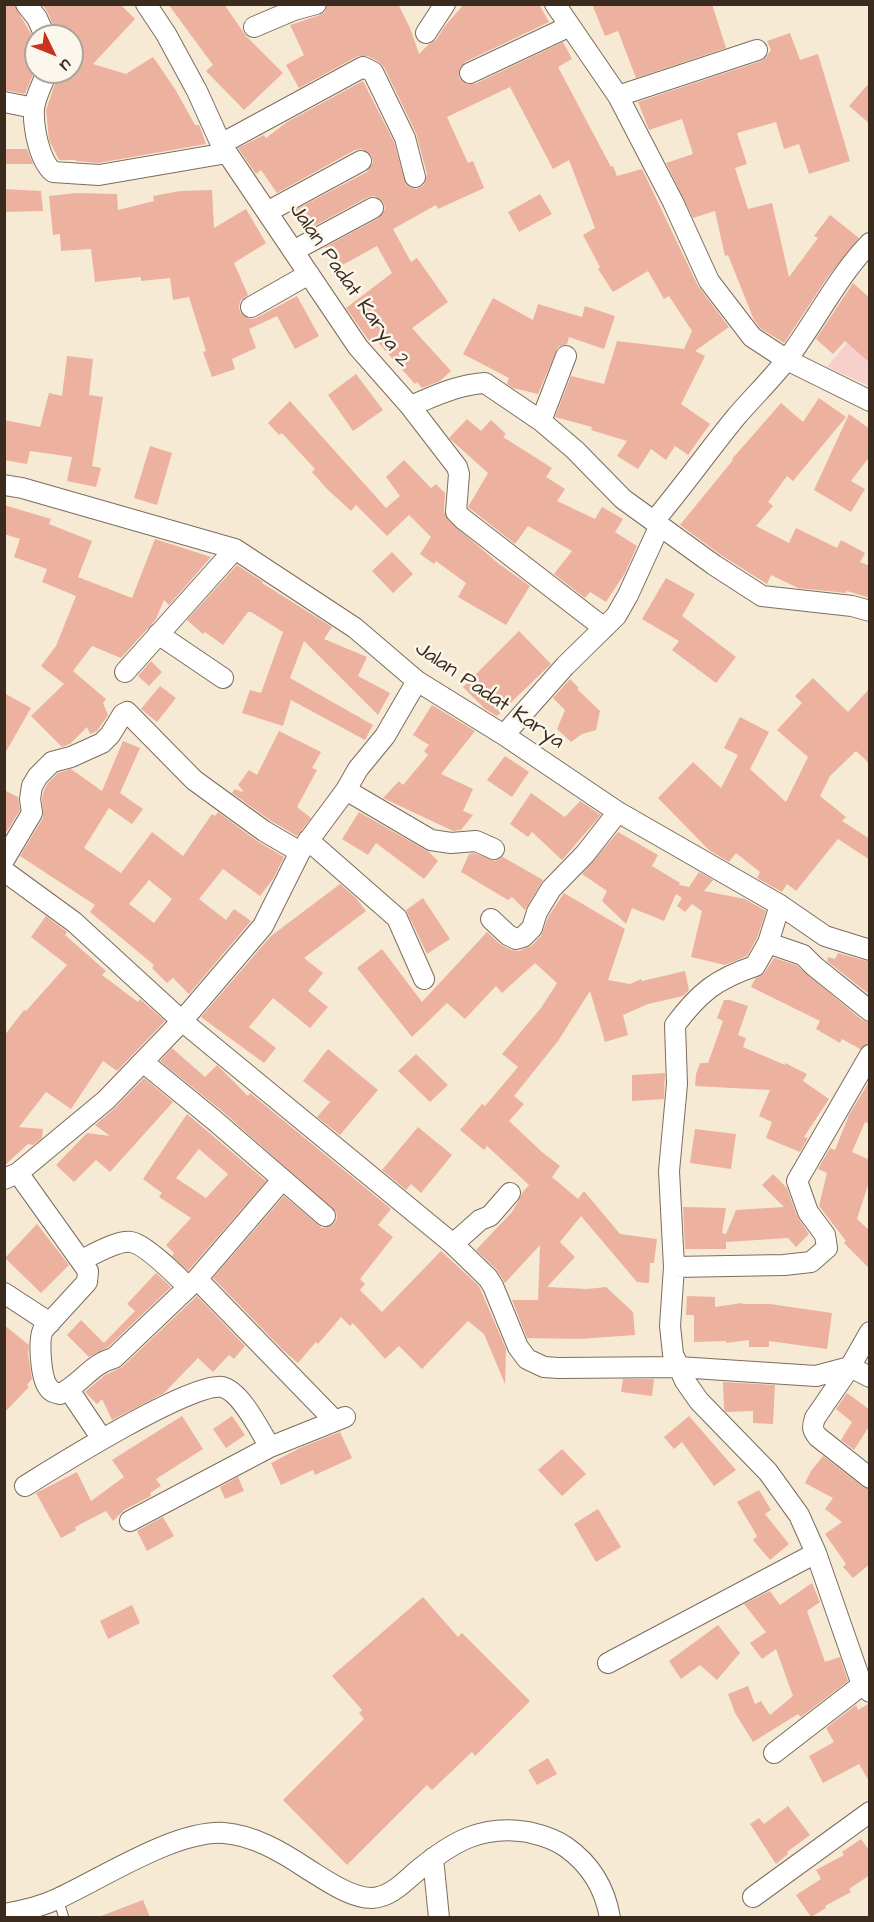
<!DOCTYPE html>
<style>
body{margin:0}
#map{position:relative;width:874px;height:1922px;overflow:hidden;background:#f6ead5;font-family:"Architects Daughter",sans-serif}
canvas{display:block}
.frame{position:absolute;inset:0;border:6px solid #3b2a1e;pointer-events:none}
.north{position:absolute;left:24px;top:24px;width:60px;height:60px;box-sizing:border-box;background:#fbf7ec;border:2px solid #aea59a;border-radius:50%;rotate:133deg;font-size:16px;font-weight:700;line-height:24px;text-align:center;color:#3b2a1e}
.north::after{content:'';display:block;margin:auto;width:21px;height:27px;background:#c8321e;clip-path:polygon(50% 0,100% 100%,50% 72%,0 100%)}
</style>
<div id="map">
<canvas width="874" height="1922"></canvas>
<div class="frame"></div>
<div class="north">U</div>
</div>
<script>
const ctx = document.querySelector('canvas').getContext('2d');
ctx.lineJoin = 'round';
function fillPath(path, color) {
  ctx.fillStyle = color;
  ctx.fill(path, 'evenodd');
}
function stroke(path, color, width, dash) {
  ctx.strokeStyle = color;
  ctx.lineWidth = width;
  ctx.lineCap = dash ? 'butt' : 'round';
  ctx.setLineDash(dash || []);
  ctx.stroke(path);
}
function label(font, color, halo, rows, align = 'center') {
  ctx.font = font + ' "Architects Daughter",sans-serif';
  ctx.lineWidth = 5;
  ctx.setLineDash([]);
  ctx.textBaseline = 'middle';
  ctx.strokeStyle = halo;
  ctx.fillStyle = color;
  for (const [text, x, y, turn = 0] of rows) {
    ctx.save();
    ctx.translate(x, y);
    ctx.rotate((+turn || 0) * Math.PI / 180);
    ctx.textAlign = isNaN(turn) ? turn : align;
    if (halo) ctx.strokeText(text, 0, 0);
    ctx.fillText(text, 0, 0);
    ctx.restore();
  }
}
const built = new Path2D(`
 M869 316V386L827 367Z`);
const building = new Path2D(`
 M4 4H14L36 43V67L25 94 4 90Z
 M42 4H120L135 19 93 64 126 74 153 57 175 89 195 125H199L206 144 98 163 76 161V160H59L49 140 46 110 59 72H72V36H57L48 13Z
 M168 4H224L246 36 283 73 244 110 206 71 213 65Z
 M328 4H398L410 28 419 54 428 45 436 40 445 26 464 4H539L549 22 465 62 460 67 459 78 464 83 475 84 563 42 572 59 558 67 611 167 613 166 617 176 642 169 698 286 729 327 695 351 705 356 681 404 710 424 688 455 675 446 666 460 651 449 638 469 617 456 627 441 591 430 592 427 555 417 571 376 604 384 617 341 684 349 692 331 669 296 664 299 648 271 613 292 598 269 600 267 583 235 595 228 569 160 553 169 510 87 447 117 468 163 473 161 484 188 438 209 436 205 393 229 411 262 417 258 448 302 412 328 451 371 440 381 422 388 417 382 415 384 375 339 370 342 346 308 392 273 377 246 337 268 325 247 379 218 385 209 383 202 374 196 368 197 305 231 293 211 367 172 373 162 371 155 362 149 355 150 277 193 261 170 256 174 238 148 264 135 266 138 287 122 363 81 394 142 406 185 411 188 417 189 424 185 427 174 416 133 384 67 379 62 368 56H358L299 88 286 65 304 55 290 25 320 15 325 12Z
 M592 4H712L726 48 636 78 618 31 605 36Z
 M790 33 800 60 818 54 850 161 809 174 799 144 784 149 776 122 737 133 747 164 735 168 748 209 772 203 789 277 818 238 814 236 830 215 859 238 827 278 784 343 760 328 754 320 728 255 725 256 715 211 693 218 666 163 693 154 682 119 649 130 638 102 761 61 766 57 771 50 767 41Z
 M870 82V124L849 106Z
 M4 149H27L33 164H4Z
 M4 189 41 191 43 211 4 212Z
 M212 190 214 228 246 209 266 243 234 263 248 295 240 301 239 308 241 313 250 319 256 318 297 296 319 336 295 349 277 316 249 329 256 348 232 359 235 369 212 377 203 352 206 351 189 297 173 300 170 278 141 281V277L95 282 91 249 61 251 60 234 53 235 49 196 76 193 117 194 118 210 154 201 153 196 180 191Z
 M540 194 552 214 519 232 508 212Z
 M853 283 870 298V363L845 341 833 354 816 339Z
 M493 298 533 320 538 304 582 317 585 306 615 316 604 349 569 337 567 344 558 347 538 394 513 388 507 384 509 378 463 354Z
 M67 356 93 359 89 395 103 397 92 466 101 468 96 487 67 481 72 457 30 451 27 464 4 460V420L40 427 49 393 62 396Z
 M356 374 383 410 353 431 328 395Z
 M819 398 846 417 793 481 787 476 768 502 773 506 756 526 789 543 796 528 837 548 841 540 865 553 860 562 870 566V598L847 591 846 593 798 588 771 575 767 584 721 555 680 525 733 460 732 459 781 403 803 422Z
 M290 401 386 508 400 496 386 477 404 460 431 488 436 484 445 493 444 512 448 520 499 564 530 586 506 625 458 597 466 583 436 561 434 564 420 554 431 537 409 515 387 536 356 505 351 511 327 489 312 472 315 469 282 433 279 435 268 423Z
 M849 414 870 429V456L851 481 865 489 851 512 814 490Z
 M467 419 481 431 491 420 506 434 503 437 552 468 546 477 565 489 557 501 595 519 602 507 623 519 615 532 637 546 625 573 606 602 590 592 585 598 554 574 572 551 528 526 515 544 468 507 488 473 449 438Z
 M150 446 172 453 157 505 134 498Z
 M4 505 51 519 49 524 92 541 78 577 132 598 155 539 211 557 169 605 164 600 156 619 121 658 92 646 73 671 106 699 103 703 108 715 97 731 90 734 87 727 70 744 62 747 31 716 64 684 41 666 56 646 76 596 42 582 47 569 14 557 20 539 4 534Z
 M392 552 413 574 393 593 372 571Z
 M237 565 263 582 262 583 332 627 324 639 367 657 358 676 390 693 378 715 304 641 290 678 373 725 365 740 291 700 283 726 242 713 250 690 261 693 283 632 251 612H248L223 645 205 632 203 634 187 620Z
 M666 578 695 594 682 616 736 657 716 683 672 650 679 641 642 619Z
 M519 631 551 664 497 716 485 709 463 687Z
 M151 661 162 672 149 686 138 676Z
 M813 678 848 712 870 688V764L856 751 830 776 820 796 846 817 842 821 870 839V860L838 839 796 891 787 884 782 892 757 878 760 872 736 853 729 862 709 850 658 798 693 762 721 788 738 755 724 748 740 717 769 732 750 769 786 802 808 757 777 730 802 703 795 696Z
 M570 679 579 688 577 689 600 711 596 730 582 734 571 742 557 729 565 710 553 698Z
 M160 686 176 698 157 722 141 709Z
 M4 693 31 708 4 755Z
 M432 705 475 731 441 774 473 789 463 811 473 815 461 830 453 831 383 798 399 781 403 785 428 755 424 751 429 745 413 735Z
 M279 731 321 752 312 768 317 770 297 807 311 818 297 836 271 821 232 793 235 789 242 792 243 790 238 785 249 770 257 775Z
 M123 741 140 748 120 793 143 809 132 824 109 808 84 848 121 873 152 832 183 856 212 814 215 816 218 812 257 841 284 857 273 879 260 896 223 869 199 899 226 920 234 909 251 921 189 994 173 978 167 983 152 968 154 965 90 912 95 905 20 856 43 818 42 799 44 790 48 783 58 773 71 769 102 791ZM149 880 172 899 154 923 129 904Z
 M505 756 529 772 512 797 487 780Z
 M4 790 18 797 20 810 4 836Z
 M531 793 565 817 580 801 601 815 562 860 532 832 528 837 510 824Z
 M359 812 429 852 438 861 424 879 376 843 368 855 342 839Z
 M618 832 658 855 652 866 680 883 679 885 689 887 699 872 713 880 704 891 745 899 766 911 757 938 747 956 725 965 691 957 702 911 692 904 685 912 677 906 682 898 676 894 664 921 632 908 626 924 602 901 607 891 582 874Z
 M474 853 495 861 503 857 543 880 525 910 512 897 508 900 461 872 469 854Z
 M340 884 356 898 366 911 304 958 323 973 308 991 328 1007 310 1028 273 998 249 1027 276 1048 264 1063 201 1017 271 936Z
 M564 893 625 929 608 980 630 984 641 979 642 981 685 971 689 990 683 996 648 1004 623 1015 628 1035 605 1042 590 991 558 1041 514 1096 524 1104 509 1121 542 1152 560 1166 552 1177 578 1199 584 1191 620 1234 657 1239 654 1263H650L649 1283 637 1282 581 1216 560 1242 575 1257 547 1287 587 1289 606 1287 633 1312 635 1335 579 1339 527 1338 512 1300H538L540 1245 505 1283 496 1269 476 1250 512 1212 519 1200 522 1193 529 1185 487 1146 484 1150 460 1130 482 1104 485 1106 518 1067 502 1054 541 1008 557 983 535 963 502 993 496 986 465 1019 447 1003 412 1037 357 968 382 949 422 1002 487 932 500 944 511 950 519 951 531 946 541 936 548 917Z
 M423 898 450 939 427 954 406 910Z
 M46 916 67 932 65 935 106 971 102 975 138 1002 140 999 165 1021 117 1071 103 1061 71 1109 46 1092 19 1127 43 1129 42 1138 33 1145 28 1144 4 1166V1036L24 1010 26 1011 67 965 31 937Z
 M838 953 870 962V995L827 961 828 957 835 959Z
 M774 958 796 965 862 1020 870 1023V1041L868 1044 860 1049 842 1039 840 1043 816 1029 820 1021 751 987 755 979 765 972Z
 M724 1000H730L748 1006 738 1035 746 1038 743 1047 785 1065V1063L807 1074 803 1081 829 1099 804 1137 808 1138 800 1152 766 1138 772 1122 759 1116 770 1090 695 1086 696 1074 700 1063H708L723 1021 717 1018Z
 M172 1048 205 1077 217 1065 248 1096 250 1093 391 1209 378 1225 393 1237 360 1279 365 1284 360 1290 382 1312 441 1251 479 1286 506 1349 505 1384 484 1334 468 1321 422 1369 399 1346 385 1359 353 1323 350 1326 341 1317 318 1344 316 1342 298 1363 283 1350 213 1278 284 1196 322 1228 328 1227 334 1224 337 1218 336 1212 222 1111 160 1061Z
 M328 1049 378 1090 340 1135 317 1117 330 1102 303 1081Z
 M416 1054 448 1085 430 1102 398 1071Z
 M665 1073 664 1099 632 1101V1075Z
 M144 1078 173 1102 110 1172 96 1160 74 1182 56 1165 87 1133 110 1136 95 1125 115 1108Z
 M870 1080V1124L865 1122 852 1152 870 1160V1179L857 1219 870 1231V1269L844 1243 846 1241 819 1206 827 1173 818 1169 830 1148 835 1150 849 1115Z
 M187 1114 266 1181 188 1271 172 1256 174 1253 166 1245 191 1218 159 1197 162 1193 143 1179ZM199 1149 228 1174 206 1198 176 1178Z
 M418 1127 452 1155 421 1193 411 1184 406 1190 382 1170Z
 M695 1129 736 1134 731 1169 690 1163Z
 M773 1174 787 1188 797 1216 809 1234 796 1247 788 1238 726 1242V1249H685L683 1207 726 1208 722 1233 726 1234 736 1210 784 1207 762 1185Z
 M37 1224 69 1265 41 1293 5 1258Z
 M156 1273 171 1287 108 1347 89 1357 67 1335 81 1320 104 1343 135 1311 127 1304Z
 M197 1296 245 1346 234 1359 229 1355 213 1372 198 1358 164 1393 112 1420 102 1399 97 1404 85 1392 105 1375 122 1367Z
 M687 1296 715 1297V1307L742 1303 743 1304H770L832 1313 827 1349 769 1341V1347H749V1340L726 1343V1341L694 1342V1315H686Z
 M4 1325 29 1345 28 1354 32 1379 27 1385 29 1387 4 1413Z
 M623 1379H654L652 1396 621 1392Z
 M723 1382 775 1385 773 1424 753 1423V1411L726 1412 724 1409Z
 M847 1393 870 1410V1425L854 1450 841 1440 852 1422 836 1409Z
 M182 1416 203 1449 156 1479 161 1486 150 1493 151 1496 124 1510 113 1521 106 1511 75 1527 76 1530 61 1538 36 1493 77 1472 91 1501 124 1477 112 1460Z
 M232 1416 245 1435 226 1448 213 1429Z
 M689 1416 736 1470 714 1486 682 1442 674 1449 664 1437Z
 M340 1432 352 1458 315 1475 313 1470 281 1485 271 1463 302 1447Z
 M562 1449 586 1474 562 1496 538 1470Z
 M823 1456 863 1487 870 1490V1564L853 1578 843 1567 846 1564 825 1534 842 1522 825 1509 833 1498 805 1483 811 1471Z
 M238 1477 244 1491 225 1499 220 1487Z
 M759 1490 771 1510 765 1514 789 1544 770 1560 753 1540 757 1536 737 1502Z
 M598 1509 621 1547 596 1562 574 1524Z
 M163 1517 174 1536 147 1551 137 1531Z
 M812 1583 820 1602 807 1611 825 1662 840 1657 848 1681 801 1717 798 1714 753 1742 735 1713 728 1694 748 1686 755 1704 761 1701 770 1715 793 1696 776 1649 762 1659 750 1643 766 1632 744 1604 770 1591 780 1605Z
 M423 1597 458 1637 462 1633 530 1701 475 1756 472 1752 432 1790 427 1785 347 1865 283 1800 364 1719 359 1713 362 1710 332 1676Z
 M132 1605 140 1623 108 1639 100 1621Z
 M718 1625 740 1653 717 1680 700 1665 681 1679 669 1661Z
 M868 1704 870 1783 859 1764 823 1783 809 1756 834 1742 826 1728 856 1705 858 1710Z
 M548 1758 557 1774 537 1785 528 1770Z
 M788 1806 810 1835 787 1852 788 1854 776 1864 750 1824 759 1818 764 1824Z
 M861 1839 870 1851V1875L849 1889 851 1892 825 1906 826 1908 811 1917 796 1895 821 1879 816 1870 844 1855 842 1852Z
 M143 1900 150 1917H101V1916Z`);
const service = new Path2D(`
 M58 1899 64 1918`);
const minor = new Path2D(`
 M26 4 37 18 45 36
 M146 4 166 34 197 91 221 144 358 347 410 406C433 397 459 384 485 383L541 421 575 450 623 499 714 565 762 596 852 606 870 611
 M555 4 618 96 673 202 709 281 752 337 787 360 870 401
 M254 27 294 10 316 4
 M426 33 445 4
 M47 72C43 83 35 97 34 109 33 127 39 160 53 172L99 175 227 153
 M470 73 570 26
 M618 96 757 50
 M4 102 34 108
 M221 144 363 67 373 72 405 138 415 177
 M267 212 361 161
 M293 251 373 208
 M251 307 309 274
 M410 406 457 467 459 474 456 512 463 519 604 628
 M541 421 566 356
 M4 485 22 488 235 549 355 628 417 681 504 735 618 812 780 905 825 936 870 950
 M654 521C683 487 708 451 736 417 753 397 772 379 788 358 816 321 837 277 870 243
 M158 634 223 678
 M125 672 235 549
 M504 735 565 666 616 616 628 595 660 525
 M346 790 431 840 451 843 476 841 494 849
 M308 840 397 918 424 979
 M4 860 32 813 30 799 32 786 38 776 52 762 71 757 102 743 110 735 123 714 127 712 194 780 264 831 300 852
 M4 871 74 922 182 1021 453 1244 488 1278 493 1286 518 1347 527 1359 544 1367 559 1368 678 1367 816 1376 850 1367 870 1377
 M780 905 768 943 755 966C716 979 699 993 675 1025L677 1084 669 1171 674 1267 670 1326 673 1354 685 1381 699 1401 768 1472 799 1515 816 1553 862 1685 870 1692
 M491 919 508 935 516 939 523 937 532 928 537 912 551 889 585 854 618 812
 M768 943 803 955 814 966 870 1011
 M143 1062 214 1120 325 1216
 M18 1173 88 1271 87 1282 43 1330C38 1341 41 1378 48 1387 51 1392 55 1393 60 1394 80 1385 92 1363 114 1358L197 1279 282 1180
 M4 1179 18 1173 106 1100 182 1021 263 926 300 852 346 790 358 769 385 736 417 681
 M453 1244 480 1220 490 1216 510 1193
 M82 1260C94 1254 118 1240 131 1242 145 1244 177 1276 188 1287
 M674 1267 784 1265 811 1262 827 1248 825 1235 808 1212 797 1181 870 1055
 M197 1279 335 1421
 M4 1293 50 1323
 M870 1332 850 1367 815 1418C812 1427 812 1430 818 1437L870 1478
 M69 1390 102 1439
 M25 1486C57 1466 191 1382 222 1387 241 1391 260 1431 270 1447
 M130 1521 270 1447 345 1417
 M608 1663 816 1553
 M774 1753 862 1685
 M433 1858 439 1918
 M753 1897 870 1812
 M4 1914C22 1911 40 1907 57 1899 101 1879 175 1830 224 1833 253 1835 282 1852 306 1868 324 1879 350 1898 372 1898 391 1897 404 1882 417 1871 452 1842 482 1824 528 1832 541 1835 555 1839 566 1847 590 1864 605 1888 610 1918`);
const streetNames = [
 ["Jalan Padat Karya 2",349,286,55],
 ["Jalan Padat Karya",489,696,34]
];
fillPath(built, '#f7d0cb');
fillPath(building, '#edb19f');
stroke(service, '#7c6d5e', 11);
stroke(minor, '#7c6d5e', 22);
stroke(service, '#fff', 9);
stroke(minor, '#fff', 20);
label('21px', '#3b2a1e', '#fbf7ec', streetNames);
</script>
